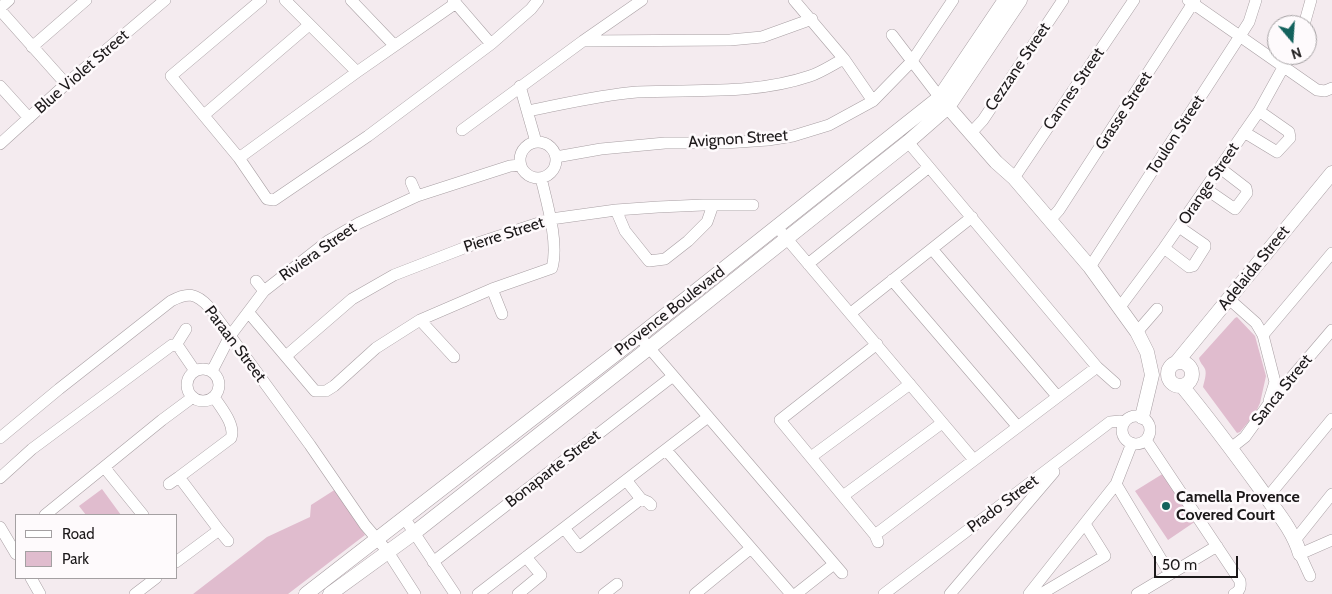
<!DOCTYPE html>
<style>
body{margin:0}
#map{position:relative;width:1332px;height:594px;overflow:hidden;background:#f4ebef;font-family:Cabin,sans-serif}
canvas{display:block}
.legend{position:absolute;left:15px;top:514px;width:162px;height:65px;box-sizing:border-box;background:#fefafc;border:1px solid #a4a0a2;margin:0;padding:6px 9px;list-style:none;font-size:15px;color:#1c191a}
.legend li{display:flex;align-items:center;gap:10px;height:25px}
.legend b{width:25px;border:1px solid #a4a0a2}
.north{position:absolute;left:1267px;top:15px;width:50px;height:50px;box-sizing:border-box;background:#fefafc;border:1px solid #a4a0a2;border-radius:50%;rotate:162deg;font-size:14px;font-weight:700;line-height:20px;text-align:center;color:#1c191a}
.north::after{content:'';display:block;margin:auto;width:18px;height:22px;background:#13625d;clip-path:polygon(50% 0,100% 100%,50% 72%,0 100%)}
.scale{position:absolute;left:1154px;top:556px;width:84px;height:22px;box-sizing:border-box;border:2px solid #1c191a;border-top:0;padding-left:6px;font-size:15px;line-height:18px;white-space:nowrap;color:#1c191a;-webkit-text-stroke:4px #fefafc;paint-order:stroke}
</style>
<div id="map">
<canvas width="1332" height="594"></canvas>
<ul class="legend">
<li><b style="height:6px;background:#fff"></b>Road</li>
<li><b style="height:14px;background:#e0bcce"></b>Park</li>
</ul>
<div class="north">N</div>
<div class="scale">50 m</div>
</div>
<script>
const ctx = document.querySelector('canvas').getContext('2d');
ctx.lineJoin = 'round';
function fillPath(path, color) {
  ctx.fillStyle = color;
  ctx.fill(path, 'evenodd');
}
function stroke(path, color, width, dash) {
  ctx.strokeStyle = color;
  ctx.lineWidth = width;
  ctx.lineCap = dash ? 'butt' : 'round';
  ctx.setLineDash(dash || []);
  ctx.stroke(path);
}
function label(font, color, halo, rows, align = 'center') {
  ctx.font = font + ' Cabin,sans-serif';
  ctx.lineWidth = 5;
  ctx.setLineDash([]);
  ctx.textBaseline = 'middle';
  ctx.strokeStyle = halo;
  ctx.fillStyle = color;
  for (const [text, x, y, turn = 0] of rows) {
    ctx.save();
    ctx.translate(x, y);
    ctx.rotate((+turn || 0) * Math.PI / 180);
    ctx.textAlign = isNaN(turn) ? turn : align;
    if (halo) ctx.strokeText(text, 0, 0);
    ctx.fillText(text, 0, 0);
    ctx.restore();
  }
}
const green = new Path2D(`
 M1237 317 1255 336 1266 376 1260 403 1255 414 1240 432 1237 433 1203 387C1204 382 1207 374 1205 369 1203 365 1200 363 1199 358L1235 318Z
 M1164 473 1196 521 1168 540 1135 491Z
 M102 489 121 515H86L79 506Z
 M336 489 365 535 288 594H193L267 537 310 517 311 505Z`);
const minor = new Path2D(`
 M261 0 171 76 239 158 267 199 274 200 368 136 491 44 531 9 538 0
 M285 0 357 72
 M351 0 394 45
 M453 0 491 44
 M794 0 844 59 873 101
 M1188 0 1317 90 1325 91 1332 88
 M0 8 9 0
 M0 10 66 84
 M1304 25 1311 0
 M892 35 944 103
 M583 41 730 40 762 37 812 19
 M32 47 86 0
 M0 86 29 118
 M520 86 536 142
 M528 111C563 104 600 95 637 92 695 89 754 95 810 76 822 72 833 64 844 59
 M204 115 309 25
 M462 130 583 41 642 0
 M1244 132 1277 152 1290 138 1289 132 1259 111
 M971 133 983 120 1063 0
 M520 160a18 18 0 1 1 36 0a18 18 0 1 1-36 0Z
 M908 142 1097 367 1115 383
 M0 144 66 84 165 0
 M556 157 601 149 665 143H725L768 140 793 136 829 125 873 101 912 61 953 0
 M239 158 357 72 456 3
 M1014 178 1134 0
 M411 182 417 196
 M1206 189 1235 209 1247 193 1246 188 1220 168
 M616 210 625 231 649 261 665 259 688 241 707 222 713 205
 M1050 220 1059 210 1195 0
 M782 233 974 460
 M1164 248 1189 267 1193 266 1205 247V245L1179 227
 M932 249 1057 396
 M808 264 929 167
 M1090 267 1240 36 1249 22 1256 0
 M892 280 1018 427
 M256 281 264 291
 M492 289 552 268C559 243 547 203 541 178
 M1229 299 1256 323 1263 335 1275 382 1269 401
 M1120 307 1164 248 1259 111 1290 55
 M249 313 315 391H326L334 386 376 348 420 320
 M851 313 972 217
 M1137 332 1157 309
 M1263 335 1332 253
 M639 336 842 573
 M877 344 780 420 875 535 878 542
 M176 345 186 329
 M286 356 352 299 394 275 469 246 551 219 616 210 658 207 703 205H753
 M454 357 420 320 492 289 502 314
 M187 385a16 16 0 1 1 32 0a16 16 0 1 1-32 0Z
 M212 371 230 336 264 291 328 241 359 223 417 196 510 166 520 165
 M1122 430a14 14 0 1 1 28 0a14 14 0 1 1-28 0Z
 M0 438 59 389 171 301C188 292 196 293 209 307L310 445 365 525 388 552 415 594
 M1146 440 1240 581C1241 587 1240 591 1234 594
 M1231 448 1245 437 1268 405 1332 330
 M666 450 791 594
 M811 457 910 384
 M104 467 143 515
 M0 478 32 449 172 345 178 346 195 371
 M626 480 641 499 648 502 651 505
 M169 484 179 477
 M1116 484 1170 574
 M843 496 942 423
 M1267 498 1332 419
 M45 515 162 420 193 397
 M405 519 455 594
 M0 527 16 554
 M564 528 579 547 641 499
 M219 530 228 541
 M875 535 1097 367
 M1296 539 1332 494
 M176 562 219 530 179 477 231 438C236 425 221 408 214 397
 M433 562 673 376
 M1310 576 1300 554 1332 540
 M31 578 40 594
 M135 594 156 578
 M478 594 708 417
 M518 594 541 575 526 557
 M604 594 617 584
 M695 594 751 548
 M796 594 834 564
 M884 594 1110 422 1120 421 1124 423
 M950 594 1054 472
 M1029 594 1116 484 1132 443
 M1041 594 1105 556 1085 524
 M1137 594 1217 546`);
const tertiary = new Path2D(`
 M948 107 996 162 1014 178 1090 267 1137 332 1147 352 1152 375 1142 417
 M1168 374a12 12 0 1 1 24 0a12 12 0 1 1-24 0Z
 M1176 363 1332 173
 M1182 386C1210 420 1236 455 1262 491 1276 511 1293 530 1300 554
 M306 594 639 336 939 98 1005 0
 M330 594 414 533 649 348 908 142 948 107 1020 0`);
const markers = [
 [1166,506,5,"#13625d"]
];
const streetNames = [
 ["Cezzane Street",1018,67,-56],
 ["Blue Violet Street",82,72,-41],
 ["Cannes Street",1074,89,-56],
 ["Grasse Street",1124,111,-57],
 ["Toulon Street",1176,135,-57],
 ["Avignon Street",738,139,-4],
 ["Orange Street",1209,184,-56],
 ["Pierre Street",504,235,-18],
 ["Riviera Street",318,252,-35],
 ["Adelaida Street",1254,268,-51],
 ["Provence Boulevard",670,311,-38],
 ["Paraan Street",235,344,53],
 ["Sanca Street",1282,390,-51],
 ["Bonaparte Street",553,469,-38],
 ["Prado Street",1003,504,-37]
];
const poiNames = [
 ["Camella Provence",1176,497],
 ["Covered Court",1176,515]
];
fillPath(green, '#e0bcce');
stroke(minor, '#a89fa3', 12);
stroke(tertiary, '#a89fa3', 15);
stroke(minor, '#fff', 11);
stroke(tertiary, '#fff', 14);
for (const [x, y, r, color] of markers) {
  const dot = new Path2D();
  dot.arc(x, y, r, 0, 2 * Math.PI);
  ctx.fillStyle = color;
  ctx.fill(dot);
  stroke(dot, '#fefafc', 2);
}
label('16px', '#1c191a', '#fefafc', streetNames);
label('bold 16px', '#1c191a', '#fefafc', poiNames, 'left');
</script>
